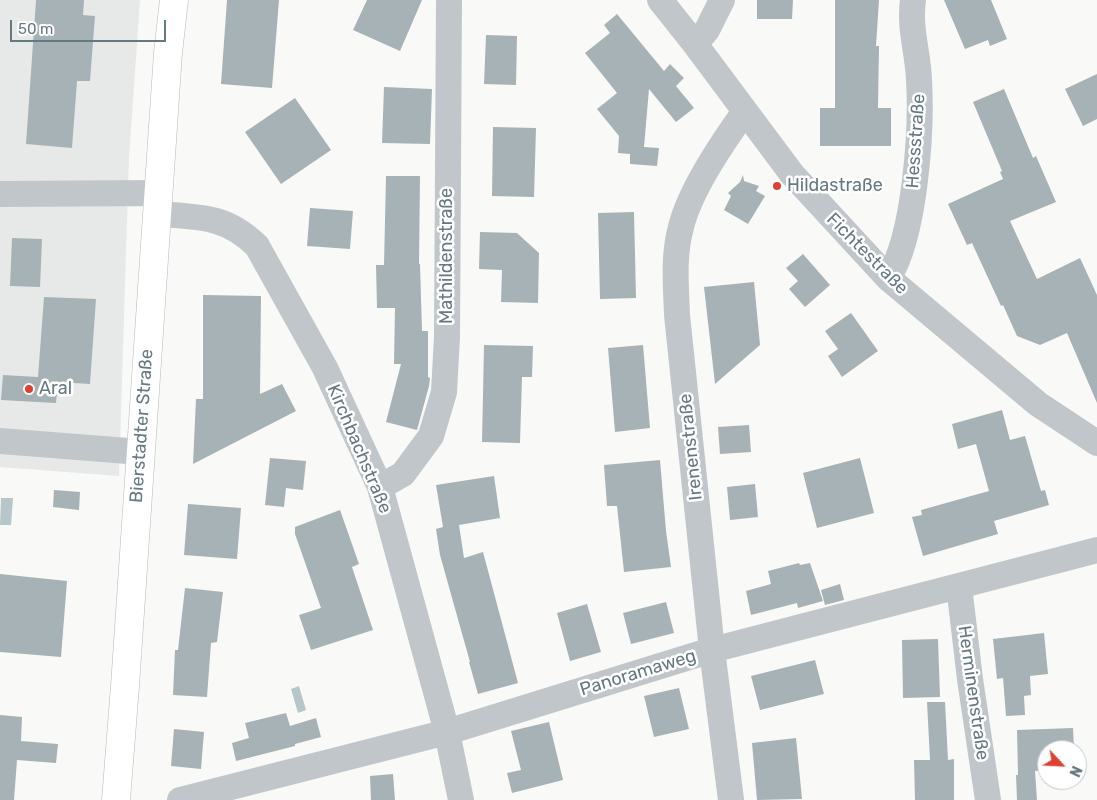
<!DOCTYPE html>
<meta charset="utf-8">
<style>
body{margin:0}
#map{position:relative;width:1097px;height:800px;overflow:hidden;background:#f9f9f7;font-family:Rubik,sans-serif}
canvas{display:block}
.north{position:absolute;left:1037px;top:740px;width:50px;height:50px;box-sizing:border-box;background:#fff;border:1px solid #c1c9cd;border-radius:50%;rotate:115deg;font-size:14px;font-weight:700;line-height:20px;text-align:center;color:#657981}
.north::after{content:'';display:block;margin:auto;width:18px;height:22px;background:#dd4133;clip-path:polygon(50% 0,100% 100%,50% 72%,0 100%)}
.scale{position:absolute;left:10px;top:20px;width:156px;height:22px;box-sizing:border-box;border:2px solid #657981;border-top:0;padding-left:6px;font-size:15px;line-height:18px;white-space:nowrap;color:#657981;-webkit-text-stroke:4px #fff;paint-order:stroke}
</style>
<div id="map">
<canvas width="1097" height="800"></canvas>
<div class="north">N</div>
<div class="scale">50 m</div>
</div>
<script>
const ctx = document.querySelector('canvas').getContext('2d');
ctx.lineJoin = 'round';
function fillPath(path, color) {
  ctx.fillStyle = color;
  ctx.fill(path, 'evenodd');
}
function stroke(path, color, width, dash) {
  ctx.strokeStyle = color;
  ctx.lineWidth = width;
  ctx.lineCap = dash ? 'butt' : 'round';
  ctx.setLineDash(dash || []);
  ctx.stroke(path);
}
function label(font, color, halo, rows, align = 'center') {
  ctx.font = font + ' Rubik,sans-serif';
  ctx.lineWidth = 5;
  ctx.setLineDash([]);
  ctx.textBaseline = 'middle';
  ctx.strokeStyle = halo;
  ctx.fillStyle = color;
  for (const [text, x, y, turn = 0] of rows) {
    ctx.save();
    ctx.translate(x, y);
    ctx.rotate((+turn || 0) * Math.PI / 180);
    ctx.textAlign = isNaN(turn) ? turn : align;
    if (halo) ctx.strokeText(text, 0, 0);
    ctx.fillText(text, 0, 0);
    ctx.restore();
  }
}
const built = new Path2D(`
 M0 0H140L129 158 119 476 0 467Z`);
const water = new Path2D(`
 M1 498H13L11 525H0Z
 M299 686 306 710 298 713 291 689Z`);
const building = new Path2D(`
 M36 0H84L83 15 95 16 90 81H77L72 148 26 144Z
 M227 0H279L272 88 221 84Z
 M367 0H422L400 51 353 30Z
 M757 0H793L792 19H757Z
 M835 0H879L876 46H879L878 108H891V146H820V108H835Z
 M944 0H991L1007 39 990 46 988 40 965 49Z
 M617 14 664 71 670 64 684 78 676 86 694 108 676 122 649 89 644 147 659 148 657 166 630 164V154L618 153 619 136 597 109 617 93 585 53 610 33 604 25Z
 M486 35 517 36 516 85 484 84Z
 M1097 74V119L1083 126 1065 89Z
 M384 87 432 89 430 144 382 143Z
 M1004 89 1033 158 1036 156 1056 202 1010 221 1037 279 1080 258 1097 295V403L1067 333 1040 345 1017 336 1003 305 1001 306 972 243 967 245 948 204 1003 179 1000 172 1002 171 973 102Z
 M295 98 331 150 281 184 245 132Z
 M493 127 536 128 534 197 492 196Z
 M743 175 744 181 759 186 756 191 765 196 748 224 724 210 731 196 728 193 740 182Z
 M386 176H420L419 264H420L422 331H428V377L430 378 429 386 417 430 386 422 401 364H394L395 308H377L376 265H384Z
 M310 208 353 211 350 249 307 246Z
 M634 212 636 298 600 299 598 213Z
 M480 232 517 233 539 253 538 303 501 302 502 270 479 269Z
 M12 238 42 239 40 287 10 286Z
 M803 254 830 285 805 307 789 289 798 281 786 268Z
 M754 282 760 345 715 384 704 287Z
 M203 295 261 296 260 394 282 384 296 411 193 464 196 399H203Z
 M44 297 96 299 90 384 58 382 56 403 1 400 3 375 38 377Z
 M851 313 878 351 842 377 828 356 838 349 825 331Z
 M484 345 533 346 532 377H522L520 443 482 442Z
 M643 345 650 428 615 432 608 348Z
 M1002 410 1010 440 1025 436 1041 491 1045 490 1049 505 994 521 998 534 923 556 912 517 922 515 921 510 989 491 976 444 958 449 952 424Z
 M749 425 751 452 720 454 718 427Z
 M270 458 306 461 303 490 286 488 284 507 265 505Z
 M860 458 874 513 817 528 803 473Z
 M660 460 666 531 671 567 624 572 617 506H607L604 465Z
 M494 476 500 518 459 525 464 558 483 552 518 683 478 694 469 662H470L440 555 436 529 443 527 436 485Z
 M755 484 758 517 730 520 727 487Z
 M54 490 80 492 79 510 53 507Z
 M188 504 241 508 237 559 184 555Z
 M340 510 359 564 352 567 373 630 311 650 299 615 321 608 295 534V527Z
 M799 563 800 565 810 563 823 601 798 608 797 603 751 615 746 591 771 584 768 571Z
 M0 574 67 581 61 657 0 652Z
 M840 584 844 600 825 605 821 590Z
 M185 588 223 592 217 642 211 643 207 697 173 695 175 650H178Z
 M666 602 674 633 631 644 623 613Z
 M587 604 601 652 570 661 557 613Z
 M1044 633 1048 674 1030 676 1031 695 1024 696 1025 715 1006 716 1003 678 997 679 993 639Z
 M938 639 940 697 903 698 902 640Z
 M815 660 824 694 760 710 751 676Z
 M679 688 689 729 654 737 644 696Z
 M927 702H945L948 760 954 759V800H915L914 760H930Z
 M286 713 290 726 316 718 321 737 295 744V746L236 761 232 743 249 738 245 723Z
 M0 715 22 717 21 741 58 744 56 763 17 760 14 800H0Z
 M549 722 563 780 512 793 507 773 521 770 511 731Z
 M1073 728 1074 750H1047V770L1035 771 1037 800H1017L1016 775H1018L1017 730Z
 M174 729 204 732 201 769 171 766Z
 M796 738 802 799 757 800 752 743Z
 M393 774 395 800H371L370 776Z`);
const minor = new Path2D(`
 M660 0 695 44 792 174 888 278 1038 404 1097 443
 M695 44 707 30 722 0
 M0 194 158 193
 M157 214C198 217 226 215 257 246L325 368 380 487 447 732 461 800
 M888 278C915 237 922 130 919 80 918 52 909 29 913 0
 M0 441 141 452
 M380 487 403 474 431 436 444 392 447 337 449 0
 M959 586 970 679 988 800
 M180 800 447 732 712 650 1097 550
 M731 800 712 650 677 315C676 285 673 256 681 227 690 190 723 142 745 111`);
const major = new Path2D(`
 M116 800 125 686 168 53 174 0`);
const markers = [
 [777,186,5,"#dd4133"],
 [29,389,5,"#dd4133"]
];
const streetNames = [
 ["Hessstraße",916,141,-86],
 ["Fichtestraße",867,254,45],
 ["Mathildenstraße",447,256,-90],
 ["Bierstadter Straße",142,426,-86],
 ["Irenenstraße",691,447,-96],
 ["Kirchbachstraße",359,449,67],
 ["Panoramaweg",638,673,-17],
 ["Herminenstraße",973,693,82]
];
const poiNames = [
 ["Hildastraße",787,186],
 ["Aral",39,389]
];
fillPath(built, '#e7e9e8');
fillPath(water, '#b7c6c8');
fillPath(building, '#a7b2b6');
stroke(major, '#b4babd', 29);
stroke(minor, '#c0c6c9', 26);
stroke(major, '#fff', 28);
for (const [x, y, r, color] of markers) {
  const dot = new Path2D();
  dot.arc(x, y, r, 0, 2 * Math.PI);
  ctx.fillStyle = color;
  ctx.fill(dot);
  stroke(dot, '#fff', 2);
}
label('18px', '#657981', '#fff', streetNames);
label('18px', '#657981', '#fff', poiNames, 'left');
</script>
